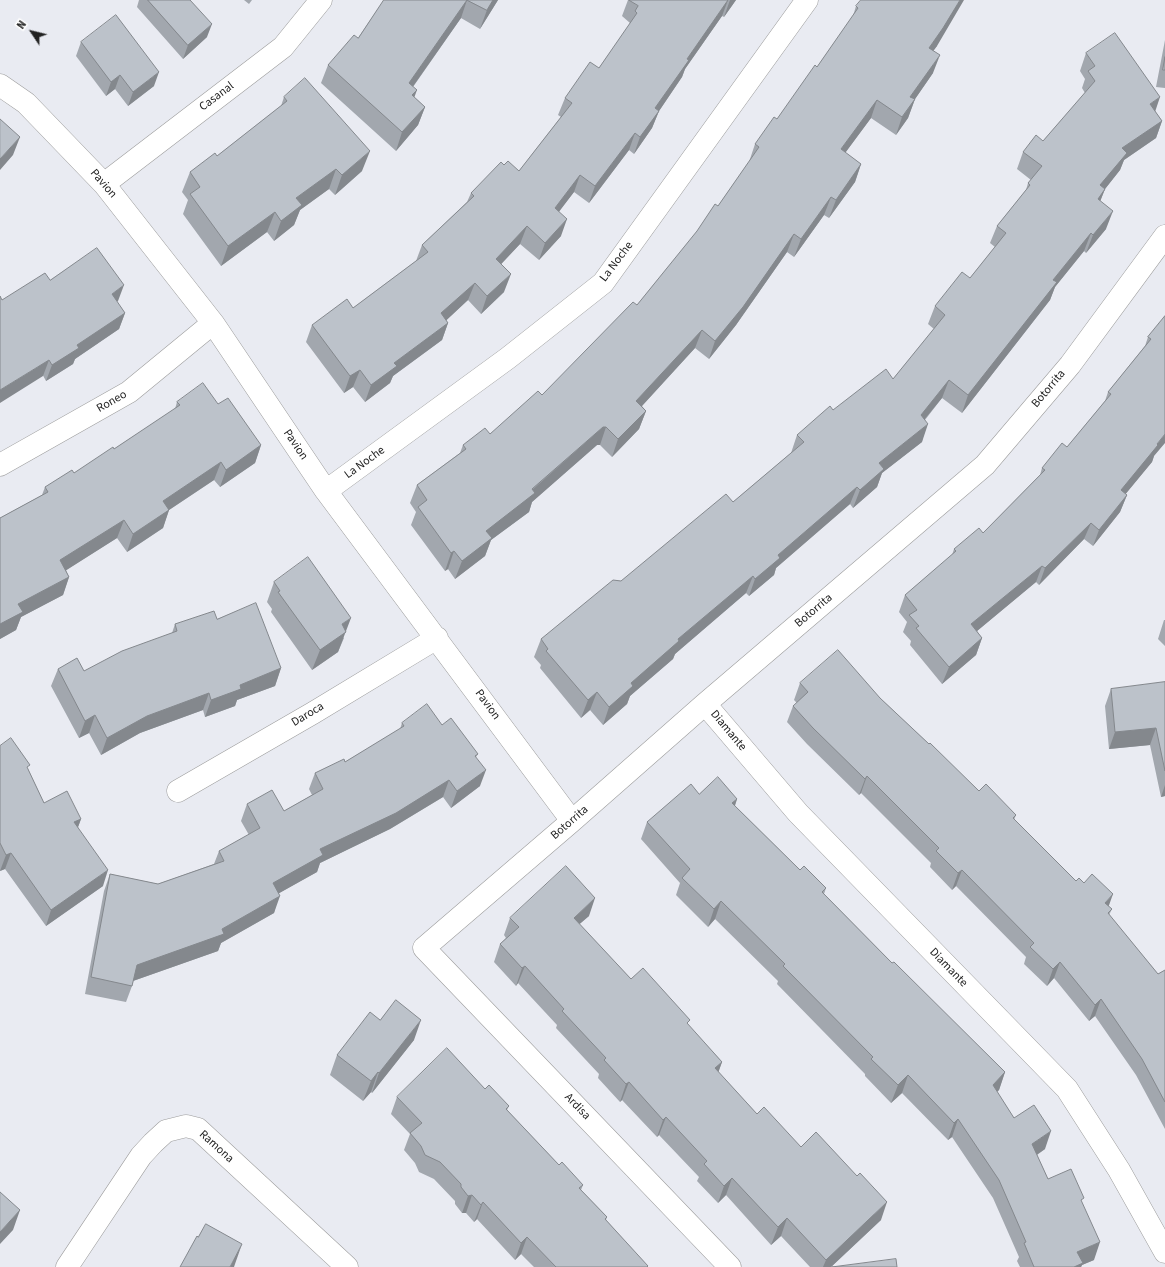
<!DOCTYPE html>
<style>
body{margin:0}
#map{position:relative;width:1165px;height:1267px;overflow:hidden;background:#e9ebf2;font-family:"Source Sans 3",sans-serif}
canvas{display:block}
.north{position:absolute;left:12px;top:12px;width:40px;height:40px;-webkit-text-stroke:3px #fff;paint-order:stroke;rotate:305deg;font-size:11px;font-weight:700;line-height:16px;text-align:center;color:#222}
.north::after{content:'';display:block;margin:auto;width:14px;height:18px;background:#222;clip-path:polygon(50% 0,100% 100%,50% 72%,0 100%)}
</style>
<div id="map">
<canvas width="1165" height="1267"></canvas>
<div class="north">N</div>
</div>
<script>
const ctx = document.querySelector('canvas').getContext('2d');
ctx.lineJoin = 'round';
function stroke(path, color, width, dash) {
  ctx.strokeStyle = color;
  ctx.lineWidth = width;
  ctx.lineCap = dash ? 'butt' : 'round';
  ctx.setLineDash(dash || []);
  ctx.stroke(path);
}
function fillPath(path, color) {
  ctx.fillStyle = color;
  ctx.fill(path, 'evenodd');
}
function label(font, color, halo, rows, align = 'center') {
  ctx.font = font + ' "Source Sans 3",sans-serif';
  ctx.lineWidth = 3;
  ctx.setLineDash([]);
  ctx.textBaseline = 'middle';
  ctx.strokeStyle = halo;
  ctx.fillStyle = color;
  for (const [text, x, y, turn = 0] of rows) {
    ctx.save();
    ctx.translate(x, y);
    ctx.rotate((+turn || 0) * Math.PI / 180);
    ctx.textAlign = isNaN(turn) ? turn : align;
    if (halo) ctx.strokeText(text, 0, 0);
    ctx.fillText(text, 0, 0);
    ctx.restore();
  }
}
const minor = new Path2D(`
 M0 85 26 103 104 184 213 323 326 491 572 821
 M104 184 283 47 321 0
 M0 465 129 392 213 323
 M326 491 508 358 603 283 807 0
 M705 704 798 813 1067 1089 1119 1170 1165 1252
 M178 791 313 713 437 638
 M67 1267 141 1156 153 1143 166 1131 186 1126 198 1129 347 1267
 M730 1267 424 948 572 821 705 704 985 465 1070 365 1165 236`);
const wall = new Path2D(`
 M139 0H190L207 37 183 59 137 7Z
 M244 0H252L249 4Z
 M384 0H498L480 29 461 18 413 87 414 97 425 107 418 125 396 151 321 83 328 65 358 38Z
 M628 0H736L724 17 722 16 685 69 682 77 659 111 652 128 634 154 629 150 589 203 574 192 559 211 561 236 539 260 520 244 501 264 504 292 481 314 468 300 446 320 448 323 442 340 393 376 390 383 365 402 353 387 344 393 306 342 312 325 353 308 416 261 422 245 467 202 471 193 504 165 519 171 561 117 558 115 565 98 599 68 630 24V23L622 16Z
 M856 6 937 46 933 51V73L915 99 908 118 896 135 871 118 845 153 861 164 855 182 829 218 824 215 794 257 787 252 736 325 709 359 695 348 642 406 646 411 639 429 612 457 600 445H597L532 502 529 512 491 540 485 556 455 579 448 569 445 571 411 525 416 512 410 503 417 485 460 453 463 445 490 434 542 395 637 305 718 206 749 162 755 144 777 119 817 67 853 16Z
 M1165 40V88L1156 87Z
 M81 42 154 86 128 106 115 89 106 96 76 56Z
 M1086 53 1155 111 1162 121 1156 138 1124 160 1120 170 1105 189 1100 201 1106 229 1086 253 1084 251 1055 287 1050 300 962 413 942 398 925 420 922 442 882 473 877 487 853 508 850 504 776 568 774 575 749 596 746 593 675 654 673 659 630 696 627 704 603 725 590 710 581 718 540 668 541 665 534 657 541 639 621 581 733 502 791 453 797 435 833 410 893 379 934 329 928 324 935 306 970 278 995 247 990 243 997 226 1026 190 1028 183 1031 180 1017 169 1023 152 1043 141 1085 93 1082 88 1085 79 1080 71Z
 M284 97 362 171 335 195 329 189 300 210 294 225 274 241 267 232 221 266 183 214 188 200 182 192 190 172 217 156 281 106Z
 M50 280 117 302 125 313 119 329 75 359 73 364 46 381 2 300Z
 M1165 316 1154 456 1152 462 1125 494 1127 495 1120 512 1093 546 1084 539 1039 585 1036 582 977 631 982 638 976 655 942 684 910 645 911 641 903 632 907 622 899 612 905 595 952 555 954 549 983 533 1040 475 1042 468 1067 447 1105 401 1108 392 1145 346 1148 337Z
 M177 402 218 404 261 445 255 463 220 487 214 480 169 510 163 528 127 552 117 538 66 570 69 577 63 595 21 617 16 630 0 639V518L42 495 45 487 74 473 114 449 175 409Z
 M274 582 344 638 338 652 312 670 271 612 272 609 267 602Z
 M217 619 281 668 275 686 237 700 235 706 205 717 203 710 140 733 101 755 89 733 79 738 51 686 58 669 84 671 172 633 175 624Z
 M1164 620H1165V646L1158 639Z
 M1165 682V796L1161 797 1150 745 1109 749 1105 706 1111 689Z
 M800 683 880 698 929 744 979 791 1016 815 1014 820 1076 881 1112 909 1109 915 1158 974 1165 970V1129L1136 1075 1095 1016 1089 1021 1054 978 1047 986 1024 964 1026 957 956 886 952 890 930 867 931 863 861 793 859 795 807 744 787 722 793 706 797 703 794 700Z
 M402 723 442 725 478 754 476 757 480 786 451 808 443 797 390 829 320 863 317 872 279 893 274 913 221 943 218 951 133 981 132 986 126 1002 85 994 104 891 110 874 158 884 214 864 219 851 249 835 241 821 247 804 284 811 312 795 309 789 315 773 345 762 400 729Z
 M0 746 28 769 44 803 81 819 78 827 103 886 46 926 5 869 0 871Z
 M699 794 737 799 735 806 800 870 826 888 824 894 892 963 1005 1072 999 1090 997 1092 1014 1118 1045 1149 1037 1155 1048 1179 1082 1203 1094 1260 1082 1265 1081 1267H1020L1017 1261 1019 1257 993 1198 952 1137 948 1140 902 1093 891 1103 865 1076V1074L777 984 778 981 715 919 708 927 676 895 680 883 641 839 647 822Z
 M589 916 579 924 631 979 688 1025 722 1062 718 1072 757 1114 801 1147 881 1220 831 1267H810L781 1236 771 1245 726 1195 718 1203 697 1181 699 1177 659 1135 657 1137 622 1100 620 1102 598 1078 599 1074 556 1028 557 1025 518 983 516 986 494 962 500 944 506 938 504 935 510 918Z
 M380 1020 414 1040 372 1093 371 1092 363 1101 330 1075 337 1055Z
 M485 1089 509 1106 507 1110 559 1165 583 1185 581 1190 607 1217 606 1220 648 1267H534L521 1254 515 1260 477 1219 474 1222 466 1213H462L455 1204V1201L434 1179 419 1172 415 1163 404 1150 410 1134 391 1114 397 1097Z`);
const shadedWall = new Path2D(`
 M467 0 461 18 402 102 409 83Z
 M493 0H498L480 29 487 10Z
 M728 0 722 16 685 69 682 77 655 117 659 111 652 128 634 154 640 137 655 108 687 59Z
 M730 0H736L724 17Z
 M960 0H964L937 46 922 66 929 48Z
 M212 24 207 37 183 59 188 45Z
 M940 55 933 73 904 115 910 97Z
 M159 72 154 86 128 106 133 92Z
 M120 75 115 89 106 96 111 82Z
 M417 90 410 109 412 95Z
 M1160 97 1154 115 1150 104Z
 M915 99 908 118 896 135 902 117Z
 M877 100 871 118 834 168 841 149Z
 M425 107 418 125 396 151 402 132Z
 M1162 121 1156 138 1124 160 1120 170 1105 189 1098 207 1091 216 1100 185 1122 148Z
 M635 133 629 150 589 203 595 186Z
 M20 137 13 155 0 170V159Z
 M370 151 362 171 335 195 342 175Z
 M861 164 855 182 829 218 836 200Z
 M336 169 329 189 300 210 294 225 274 241 281 221 296 198Z
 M580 175 574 192 549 225 555 208Z
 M831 197 824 215 794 257 801 239Z
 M1113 211 1106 229 1086 253 1093 235Z
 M275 212 267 232 221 266 228 246Z
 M567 219 561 236 539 260 545 243Z
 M527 226 520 244 490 276 496 259Z
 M1091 233 1084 251 1055 287 1050 300 962 413 968 395 1053 280Z
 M794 234 787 252 736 325 709 359 715 341Z
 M511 274 504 292 481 314 487 296Z
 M475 283 468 300 435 331 441 313Z
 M124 285 118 301 106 310 112 294Z
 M125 313 119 329 75 359 73 364 46 381 52 365 77 345Z
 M448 323 442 340 393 376 390 383 365 402 371 385 394 363Z
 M702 330 695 348 630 419 636 401Z
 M49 360 43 376 0 403V390Z
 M360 370 353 387 344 393 350 376Z
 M949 380 942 398 914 432 921 415Z
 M646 411 639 429 612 457 618 439Z
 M928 424 922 442 882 473 877 487 853 508 860 490 879 463Z
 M603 427H606L600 445H597L532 502 529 512 491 540 485 556 455 579 462 561 486 531Z
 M1165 434V443L1154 456 1152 462 1115 507 1121 490Z
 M261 445 255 463 220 487 226 470Z
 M221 462 214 480 157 518 163 501Z
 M857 487 850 504 776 568 774 575 749 596 755 579 778 555Z
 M1127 495 1120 512 1093 546 1099 530Z
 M169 510 163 528 127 552 133 534Z
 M124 520 117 538 54 578 60 560Z
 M1091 523 1084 539 1039 585 1045 568Z
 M454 551 448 569 445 571 451 553Z
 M1042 566 1036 582 965 641 971 624Z
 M753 576 746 593 675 654 673 659 630 696 627 704 603 725 609 707 631 683 678 639Z
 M69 577 63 595 21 617 16 630 0 639V624L18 604Z
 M351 618 338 652 312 670 320 650 342 624Z
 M982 638 976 655 942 684 949 667Z
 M281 668 275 686 237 700 235 706 205 717 211 700 240 685Z
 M597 692 590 710 581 718 588 700Z
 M209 693 203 710 140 733 101 755 107 738 147 716Z
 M95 715 89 733 79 738 85 721Z
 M1156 728 1150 745 1109 749 1115 732Z
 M486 770 480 786 451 808 457 791Z
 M867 776 861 793 859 795 865 779Z
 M449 780 443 797 390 829 320 863 317 872 267 900 273 883 320 849Z
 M1165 785V796L1161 797Z
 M737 799 731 816 732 803Z
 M81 819 75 835 74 822Z
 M11 853 5 869 0 871 6 855Z
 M108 870 103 886 46 926 51 910Z
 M962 870 956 886 952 890 958 873Z
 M1113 894 1107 911 1105 903Z
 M280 896 274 913 221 943 218 951 130 982 137 965 222 929Z
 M595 898 589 916 567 935 574 918Z
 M721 901 715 919 708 927 714 909Z
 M1060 962 1054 978 1047 986 1053 969Z
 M525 966 518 983 516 986 522 968Z
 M1101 999 1095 1016 1089 1021 1095 1005Z
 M421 1020 414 1040 372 1093 379 1073Z
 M722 1062 716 1079 715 1068Z
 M378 1072 371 1092 363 1101 371 1081Z
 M1005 1072 999 1090 986 1102 993 1085Z
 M908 1075 902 1093 891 1103 898 1085Z
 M629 1082 622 1100 620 1102 626 1084Z
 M666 1117 659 1135 657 1137 663 1120Z
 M958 1119 952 1137 948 1140 954 1123Z
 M1051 1131 1045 1149 1026 1162 1032 1144Z
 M732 1178 726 1195 718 1203 724 1186Z
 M472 1195 466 1213H462L468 1196Z
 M483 1202 477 1219 474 1222 481 1205Z
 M887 1202 881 1220 831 1267H823L826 1260Z
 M20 1210 13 1230 0 1244V1232Z
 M787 1218 781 1236 771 1245 778 1227Z
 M527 1237 521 1254 515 1260 521 1243Z
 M1100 1242 1094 1260 1082 1265 1081 1267H1072L1077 1252Z
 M242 1244 235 1264 234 1267H230Z`);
const building = new Path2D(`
 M148 0H190L212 24 188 45Z
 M384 0H467L409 83 417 90 412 95 425 107 402 132 328 65 354 35 358 38Z
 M467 0H493L487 10Z
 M629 0H728L687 59 689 60 655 108 659 111 640 137 635 133 595 186 580 175 555 208 567 219 545 243 527 226 496 259 511 274 487 296 475 283 441 313 448 323 394 363 397 366 371 385 360 370 350 376 312 325 347 299 353 308 428 252 422 245 474 196 471 193 501 162 504 165 508 161 519 171 572 103 565 98 590 62 599 68 637 13 635 11 638 6Z
 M861 0H960L943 28 929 48 940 55 910 97 915 99 902 117 877 100 841 149 861 164 836 200 831 197 801 239 794 234 743 307 715 341 702 330 636 401 646 411 618 439 606 427H603L532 489 535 493 486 531 492 538 462 561 454 551 451 553 418 507 427 500 417 485 466 449 463 445 485 428 490 434 538 391 542 395 633 302 637 305 697 231 715 204 718 206 759 147 755 144 774 117 777 119 815 65 817 67 858 8 856 6Z
 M116 15 159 72 133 92 120 75 111 82 81 42Z
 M1115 33 1160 97 1150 104 1162 121 1122 148 1127 153 1100 185 1105 189 1098 199 1113 211 1093 235 1091 233 1053 280 1057 282 968 395 949 380 921 415 928 424 879 463 884 469 860 490 857 487 778 555 780 558 755 579 753 576 678 639 679 641 631 683 633 686 609 707 597 692 588 700 546 651 548 649 541 639 613 580 621 581 726 494 733 502 804 442 797 435 830 406 833 410 886 369 893 379 945 315 935 306 962 272 970 278 1006 233 997 226 1030 185 1028 183 1042 166 1023 152 1036 135 1043 141 1095 81 1088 71 1095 66 1086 53Z
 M1165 57V70H1163Z
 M305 78 370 151 342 175 336 169 296 198 302 205 281 221 275 212 228 246 190 194 200 187 190 172 215 153 217 156 287 101 284 97Z
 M0 119 20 137 0 159Z
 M97 248 124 285 112 294 125 313 77 345 79 348 52 365 49 360 0 390V296L2 300 45 273 50 280Z
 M1165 316V434L1157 444 1158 445 1121 490 1127 495 1099 530 1091 523 1045 568 1042 566 971 624 982 638 949 667 916 628 919 626 909 615 917 610 905 595 956 551 954 549 979 528 983 533 1045 470 1042 468 1062 443 1067 447 1111 394 1108 392 1151 339 1148 337Z
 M203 383 218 404 228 398 261 445 226 470 221 462 163 501 169 510 133 534 124 520 60 560 69 577 18 604 23 612 0 624V518L48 492 45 487 72 470 74 473 113 447 114 449 180 405 177 402Z
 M308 557 351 618 342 624 346 632 320 650 278 592 280 591 274 582Z
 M256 603 281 668 240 685 241 689 211 700 209 693 147 716 107 738 95 715 85 721 58 669 77 658 84 671 122 651 177 631 175 624 214 611 217 619Z
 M838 650 880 698 929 744 930 743 979 791 986 784 1016 815 1013 818 1076 881 1079 878 1084 883 1092 874 1113 894 1105 903 1112 909 1108 913 1158 974 1165 970V1102L1142 1059 1101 999 1095 1005 1060 962 1053 969 1030 947 1034 943 962 870 958 873 936 851 939 848 867 776 865 779 813 728 793 706 808 692 800 683Z
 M1165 682V771L1156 728 1115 732 1111 689Z
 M427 704 442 725 451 718 478 754 475 756 486 770 457 791 449 780 396 813 320 849 323 855 273 883 280 896 222 929 224 934 137 965 132 986 91 977 110 874 158 884 224 861 219 851 260 828 247 804 272 790 284 811 323 789 315 773 344 759 345 762 404 726 402 723Z
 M11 738 30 765 27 767 44 803 67 791 81 819 74 822 108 870 51 910 11 853 6 855 0 843V746Z
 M718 777 737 799 732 803 800 870 804 866 826 888 822 892 892 963 894 962 1005 1072 993 1085 1014 1118 1034 1105 1051 1131 1032 1144 1048 1179 1071 1169 1084 1198 1081 1200 1100 1242 1077 1252 1083 1263 1074 1267H1034L1024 1243 1026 1242 999 1180 958 1119 954 1123 908 1075 898 1085 871 1059 873 1057 783 966 785 964 721 901 714 909 682 878 690 869 647 822 691 784 699 794Z
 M566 866 595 898 574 918 631 979 643 968 690 1020 687 1023 722 1062 715 1068 757 1114 764 1107 801 1147 816 1132 857 1176 860 1173 887 1202 826 1260 787 1218 778 1227 732 1178 724 1186 704 1164 707 1161 666 1117 663 1120 629 1082 626 1084 604 1060 606 1058 562 1011 564 1009 525 966 522 968 500 944 519 927 510 918Z
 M396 1000 421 1020 379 1073 378 1072 371 1081 337 1055 370 1012 380 1020Z
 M447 1048 485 1089 489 1085 509 1106 506 1109 559 1165 562 1162 583 1185 579 1188 607 1217 605 1219 648 1266 647 1267H556L527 1237 521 1243 483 1202 481 1205 472 1195 468 1196 461 1187V1184L440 1162 425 1155 421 1146 410 1133 422 1123 397 1097Z
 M0 1192 20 1210 0 1232Z
 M206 1224 242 1244 230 1267H180L197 1236 198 1237Z
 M896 1259 897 1267H832Z`);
const streetNames = [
 ["Casanal",217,97,-37],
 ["Pavion",103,184,49],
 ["La Noche",617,262,-53],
 ["Botorrita",1049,389,-50],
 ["Roneo",112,402,-30],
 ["Pavion",295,445,56],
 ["La Noche",365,463,-36],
 ["Botorrita",814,611,-40],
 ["Pavion",487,705,54],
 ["Daroca",308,715,-31],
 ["Diamante",728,731,50],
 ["Botorrita",570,823,-41],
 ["Diamante",948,968,46],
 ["Ardisa",577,1107,46],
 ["Ramona",216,1147,42]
];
stroke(minor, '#9c9c9c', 23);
stroke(minor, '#fff', 22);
fillPath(wall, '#a2a7ae');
fillPath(shadedWall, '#84888d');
fillPath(building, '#bcc2ca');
stroke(building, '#84888d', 1);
label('12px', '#222', '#fff', streetNames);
</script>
